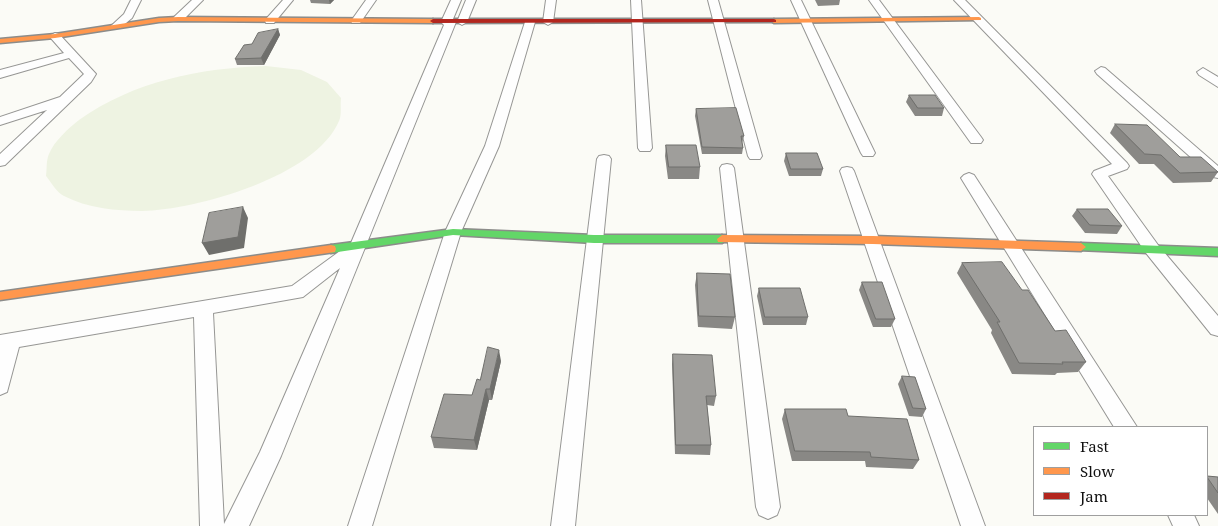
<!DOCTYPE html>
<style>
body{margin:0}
#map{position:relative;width:1218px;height:526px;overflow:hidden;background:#fbfbf6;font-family:"Noto Serif",serif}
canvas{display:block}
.legend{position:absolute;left:1033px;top:426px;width:175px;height:90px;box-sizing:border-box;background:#fff;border:1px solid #9f9f9f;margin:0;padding:6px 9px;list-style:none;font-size:15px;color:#101010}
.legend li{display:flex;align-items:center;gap:10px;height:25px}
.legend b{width:25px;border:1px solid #9f9f9f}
</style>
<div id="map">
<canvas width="1218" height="526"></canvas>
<ul class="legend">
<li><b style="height:6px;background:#63d668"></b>Fast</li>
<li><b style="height:6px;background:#ff974d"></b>Slow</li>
<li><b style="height:6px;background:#b3261e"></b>Jam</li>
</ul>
</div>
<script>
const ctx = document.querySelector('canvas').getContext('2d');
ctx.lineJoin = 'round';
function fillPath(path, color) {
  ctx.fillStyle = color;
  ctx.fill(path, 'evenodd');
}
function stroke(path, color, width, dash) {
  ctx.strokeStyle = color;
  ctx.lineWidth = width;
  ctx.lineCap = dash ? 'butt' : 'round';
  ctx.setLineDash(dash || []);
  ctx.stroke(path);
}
const pitch = new Path2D(`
 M266 66 301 70 327 82 341 98C340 105 342 115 339 121 316 176 197 210 142 211 116 211 87 208 64 196 57 193 51 182 46 176 47 170 46 160 49 154 54 141 69 128 79 120 134 81 200 68 266 66Z`);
const street = new Path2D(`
 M131 0H141L132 18 120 28H112L111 26 124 14Z
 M192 0H203L182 21H174L173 19 174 17Z
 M283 0H293L274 23H266L265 21 266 19Z
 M366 0H376L360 23H352L351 21Z
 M451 0H461L453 19 456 22 281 456 249 526H200L194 317 19 347 7 392 0 395V335L292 286 351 243 444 25 441 22ZM340 268 260 452 224 524 213 313 303 297Z
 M466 0H476L467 22 462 25 457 22Z
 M546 0H556L553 22 548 25 543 22Z
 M631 0H641L652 148 650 151H640L638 148Z
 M708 0H718L762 156 760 159H750L748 156Z
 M791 0H801L875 153 873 156H863L861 153Z
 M869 0H879L981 137 983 140 981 143H971Z
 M954 0H965L1127 163 1129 166 1127 169 1108 176 1158 245 1218 316V336L1211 334 1146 253 1092 174 1094 171 1112 164Z
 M530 19 535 22 499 146 461 232 372 526H348L445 232 485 146 525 22Z
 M55 33 59 34 96 74 91 82 5 165 0 166V154L47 110 0 125V117L60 97 84 74 69 58 0 78V70L64 53 49 36Z
 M1101 67 1105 68 1218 166V178L1213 177 1097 74 1095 71Z
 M1203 68 1218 77V87L1199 75 1197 72Z
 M604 155 609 156 611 159 575 526H551L597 159 599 156Z
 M727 164 732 165 734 168 780 507 777 515 768 519 759 515 756 507 720 168 722 165Z
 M847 167 852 168 854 171 985 526H961L840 171 842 168Z
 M969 173 974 175 1137 427H1114L961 178 964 175Z
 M1168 515H1194L1199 526H1173Z`);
const fast = new Path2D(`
 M453 229 594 235H722L727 239 722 243H594L453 235 331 253 326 249 331 245Z
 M1081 243 1218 248V256L1077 250 1076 247Z`);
const slow = new Path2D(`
 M178 17 433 19 436 21 433 23 178 21 159 22 55 38 0 43V39L55 34 159 18Z
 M979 17 981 18V20L774 23 771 21 774 19Z
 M722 235 873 236 1081 243 1086 247 1081 251 873 244 718 242 717 239Z
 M331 245 335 246 336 249 335 252 0 300V292Z`);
const jam = new Path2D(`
 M774 19 776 20V22L433 23 430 21 433 19Z`);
const wall = new Path2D(`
 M310 0H334L330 4 311 3Z
 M815 0H840L839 5 818 6Z
 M278 29 280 35 264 65H237L235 59 252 44Z
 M909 95 944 108 942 116H915L906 102Z
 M696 109 744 136 742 143 743 148 742 154H702L695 116Z
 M1115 124 1180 157 1218 172 1211 182 1173 183 1154 164H1139L1110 133Z
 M666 145 700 167 699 179H668L665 156Z
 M786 153 823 169 821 176H789L784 161Z
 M1077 209 1122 226 1117 234 1085 233 1072 216Z
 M962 263 1022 290 1055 331 1086 362 1078 372 1057 373 1055 375 1012 374 991 333 992 330 957 273Z
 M697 273 735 317 732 329 698 327 695 285Z
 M862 282 895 319 891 327H873L859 290Z
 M759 288 808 317 806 325H763L757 296Z
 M673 354 716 396 714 406 707 405 711 445 710 455 675 454 672 364Z
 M501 361 492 400H489L477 450 434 448 431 437 472 395 480 380Z
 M902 376 926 409 922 417 909 416 898 384Z
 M785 409 848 416 919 460 913 469 866 467 865 461H792L782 419Z
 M1207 476 1218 477V514L1207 498Z`);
const shadedWall = new Path2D(`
 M329 0H334L330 4Z
 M278 29 280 35 264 65 261 58Z
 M243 207 248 218 244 248 209 255 202 243Z
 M499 350 501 361 492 400 490 389Z
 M486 389 489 400 477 450 474 440Z`);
const building = new Path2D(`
 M278 29 261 58 235 59 244 45 252 44 258 33Z
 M909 95H935L944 108H918Z
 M736 108 744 136H741L743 148 702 147 696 109Z
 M1115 124 1147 125 1180 157H1201L1218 172 1180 173 1161 155 1145 154Z
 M666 145H696L700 167H669Z
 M786 153H817L823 169H791Z
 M243 207 238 237 202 243 209 213Z
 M1077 209H1108L1122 226 1090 225Z
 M1002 262 1022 290H1028L1055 331 1066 330 1086 362H1062L1063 364 1019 363 997 322H1000L962 263Z
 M697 273 730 274 735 317 699 316Z
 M862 282H882L895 319H876Z
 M759 288H800L808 317H765Z
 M488 347 499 350 490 389H486L474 440 431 437 444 394 472 395 477 379 480 380Z
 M673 354 712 355 716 396H706L711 445H676Z
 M902 376 915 377 926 409 913 408Z
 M785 409H846L848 416 907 419 919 460 871 457 870 452 795 451Z
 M1207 476 1218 477V493L1207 477Z`);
fillPath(pitch, '#eef3e2');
stroke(street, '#969694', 2);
stroke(fast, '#8c8c8a', 3);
stroke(slow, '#8c8c8a', 3);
stroke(jam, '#8c8c8a', 3);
fillPath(street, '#fefefe');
fillPath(fast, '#63d668');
fillPath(slow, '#ff974d');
fillPath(jam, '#b3261e');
fillPath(wall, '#898885');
fillPath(shadedWall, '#6f6f6c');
fillPath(building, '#9f9e9b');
stroke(building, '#6f6f6c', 1);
</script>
